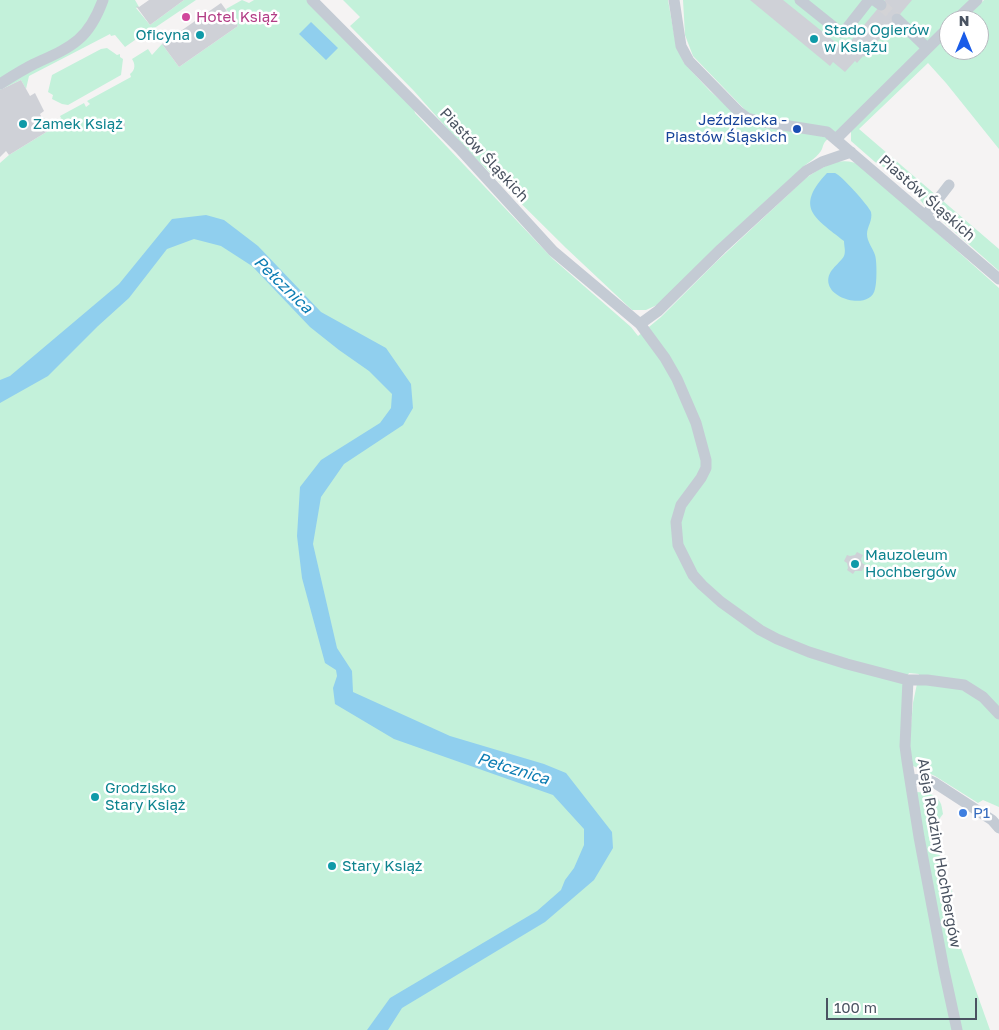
<!DOCTYPE html>
<meta charset="utf-8">
<style>
body{margin:0}
#map{position:relative;width:999px;height:1030px;overflow:hidden;background:#f5f3f3;font-family:"Golos Text",sans-serif}
canvas{display:block}
.north{position:absolute;left:939px;top:10px;width:50px;height:50px;box-sizing:border-box;background:#fff;border:1px solid #b7bac0;border-radius:50%;rotate:0deg;font-size:14px;font-weight:700;line-height:20px;text-align:center;color:#4a5361}
.north::after{content:'';display:block;margin:auto;width:18px;height:22px;background:#1a5ce8;clip-path:polygon(50% 0,100% 100%,50% 72%,0 100%)}
.scale{position:absolute;left:826px;top:998px;width:151px;height:22px;box-sizing:border-box;border:2px solid #4a5361;border-top:0;padding-left:6px;font-size:15px;line-height:18px;white-space:nowrap;color:#4a5361;-webkit-text-stroke:4px #fff;paint-order:stroke}
</style>
<div id="map">
<canvas width="999" height="1030"></canvas>
<div class="north">N</div>
<div class="scale">100 m</div>
</div>
<script>
const ctx = document.querySelector('canvas').getContext('2d');
ctx.lineJoin = 'round';
function fillPath(path, color) {
  ctx.fillStyle = color;
  ctx.fill(path, 'evenodd');
}
function stroke(path, color, width, dash) {
  ctx.strokeStyle = color;
  ctx.lineWidth = width;
  ctx.lineCap = dash ? 'butt' : 'round';
  ctx.setLineDash(dash || []);
  ctx.stroke(path);
}
function label(font, color, halo, rows, align = 'center') {
  ctx.font = font + ' "Golos Text",sans-serif';
  ctx.lineWidth = 5;
  ctx.setLineDash([]);
  ctx.textBaseline = 'middle';
  ctx.strokeStyle = halo;
  ctx.fillStyle = color;
  for (const [text, x, y, turn = 0] of rows) {
    ctx.save();
    ctx.translate(x, y);
    ctx.rotate((+turn || 0) * Math.PI / 180);
    ctx.textAlign = isNaN(turn) ? turn : align;
    if (halo) ctx.strokeText(text, 0, 0);
    ctx.fillText(text, 0, 0);
    ctx.restore();
  }
}
const green = new Path2D(`
 M0 0H135L139 7 136 8 150 25 184 0H196L153 29 152 28 125 47 115 35 111 36 110 34 29 76 26 89 21 80 0 90Z
 M242 0 249 3 254 0H307L414 109 415 113 553 259 631 327 638 336 661 317 715 263 806 178C824 166 842 154 863 167L999 288V807L983 800 978 803 935 776 911 765 909 748 913 703 919 674 909 673 903 684 907 792C917 792 935 791 940 802 942 805 942 810 943 814L931 830 953 894 944 901 990 1030H0V163L9 155 48 131 42 118 55 122 61 118 60 116 84 103 86 107 90 104 87 101 131 77 130 74C136 70 135 63 132 59L148 49 152 55 162 44 179 67 238 26 226 9Z
 M343 0H668L676 45 684 63 710 91 739 117 829 138C824 142 824 143 822 149 819 156 809 162 803 167L657 305 646 310H632L566 248 460 143 414 91 350 26 360 17Z
 M683 0H973L953 20H949V24L837 134 762 119 748 113 693 56 685 35Z
 M984 0H999V149L946 83 928 63 859 129 937 196 928 206H925L908 185 892 172 875 162 851 141V131L949 34V50H979V20H964Z
 M107 48 117 55 120 54V57L123 59 121 75 68 105 62 104 52 99 53 95 48 92 52 75 101 49Z
 M943 201 999 249V271L938 217 936 211Z`);
const water = new Path2D(`
 M311 22 338 48 326 60 299 34Z
 M827 173C829 173 833 173 835 173 841 175 869 206 871 212 873 220 867 227 867 234 867 242 873 248 875 255 877 261 877 283 875 289 871 309 834 301 829 285 825 271 839 265 844 256 846 251 844 246 844 241 815 218 794 208 827 173Z
 M206 215 224 220 258 246 321 312 386 348 411 384 413 408 403 425 344 464 321 497 313 544 337 648 352 671 353 692 450 736 544 764 566 773 612 832 613 848 594 880 545 922 402 1008 388 1030H367L390 998 537 911 561 890 565 880 574 868 584 845V829L553 795 394 739 335 704 333 688 337 676 336 670 325 663 302 578 297 536 300 487 321 460 380 423 391 408 392 394 369 371 339 350 310 327 252 266 221 246 194 239 167 249 129 298 98 326 48 376 0 403V380L10 376 119 284 172 219Z`);
const building = new Path2D(`
 M149 0H184L150 25 136 6 139 7Z
 M750 0H783L844 49 885 0H912L864 57 863 56 857 63 855 61 845 72 833 62 830 66Z
 M221 3 238 26 179 67 162 44Z
 M21 80 30 96 35 93 44 111 40 114 48 131 9 155 6 151 0 157V90Z
 M115 125a5 5 0 1 1 10 0a5 5 0 1 1-10 0Z
 M857 552 863 555 861 559 862 563 865 565 862 571H855L853 574 847 570 848 568 847 563 844 561 847 555 850 556 855 555Z`);
const minorTunnel = new Path2D(`
 M881 5 897 19`);
const minor = new Path2D(`
 M312 0 459 148 553 251 640 324 665 358 677 379 696 423 706 460V468L701 478 681 505 676 522 678 545 693 575 702 585 721 602 760 630 777 639 809 652 847 664 908 680H927L964 685 983 697 999 714
 M674 0 681 46 689 61 739 112 747 118 758 121 827 132 999 279
 M800 0 840 32H844L869 0
 M874 0 881 5
 M897 19 927 48
 M956 20 977 0
 M0 84C11 77 22 70 34 64 71 47 88 41 103 0
 M836 139 949 27
 M925 216 949 185
 M640 324 658 311 721 249 806 171 822 162 851 152
 M908 680 905 746 907 761 919 837 944 970 957 1030
 M910 780 926 779 935 783 992 820 999 828`);
const markers = [
 [186,17,5,"#d1479c"],
 [200,35,5,"#0f9aa8"],
 [814,39,5,"#0f9aa8"],
 [23,124,5,"#0f9aa8"],
 [797,129,5,"#1a4fb4"],
 [855,564,5,"#0f9aa8"],
 [95,797,5,"#0f9aa8"],
 [963,813,5,"#3f7fe0"],
 [332,866,5,"#0f9aa8"]
];
const hotelNames = [
 ["Hotel Książ",196,17]
];
const cultureNames = [
 ["Stado Ogierów",824,30],
 ["w Książu",824,47],
 ["Oficyna",190,35,"right"],
 ["Zamek Książ",33,124],
 ["Mauzoleum",865,555],
 ["Hochbergów",865,572],
 ["Grodzisko",105,788],
 ["Stary Książ",105,805],
 ["Stary Książ",342,866]
];
const transitNames = [
 ["Jeździecka -",787,120],
 ["Piastów Śląskich",787,137]
];
const streetNames = [
 ["Piastów Śląskich",484,155,47],
 ["Piastów Śląskich",927,198,41],
 ["Aleja Rodziny Hochbergów",939,853,80]
];
const shopNames = [
 ["P1",973,813]
];
const waterNames = [
 ["Pełcznica",283,285,44],
 ["Pełcznica",513,769,17]
];
fillPath(green, '#c3f1da');
fillPath(water, '#90cfee');
fillPath(building, '#cfd1d7');
stroke(minorTunnel, '#d3d3d6', 11, [11, 5.5]);
stroke(minor, '#c4cbd4', 11);
for (const [x, y, r, color] of markers) {
  const dot = new Path2D();
  dot.arc(x, y, r, 0, 2 * Math.PI);
  ctx.fillStyle = color;
  ctx.fill(dot);
  stroke(dot, '#fff', 2);
}
label('15px', '#b23c85', '#fff', hotelNames, 'left');
label('15px', '#0d838f', '#fff', cultureNames, 'left');
label('15px', '#164399', '#fff', transitNames, 'right');
label('15px', '#4a5361', '#fff', streetNames);
label('15px', '#366cbe', '#fff', shopNames, 'left');
label('italic 16px', '#0b7cb3', '#fff', waterNames);
</script>
